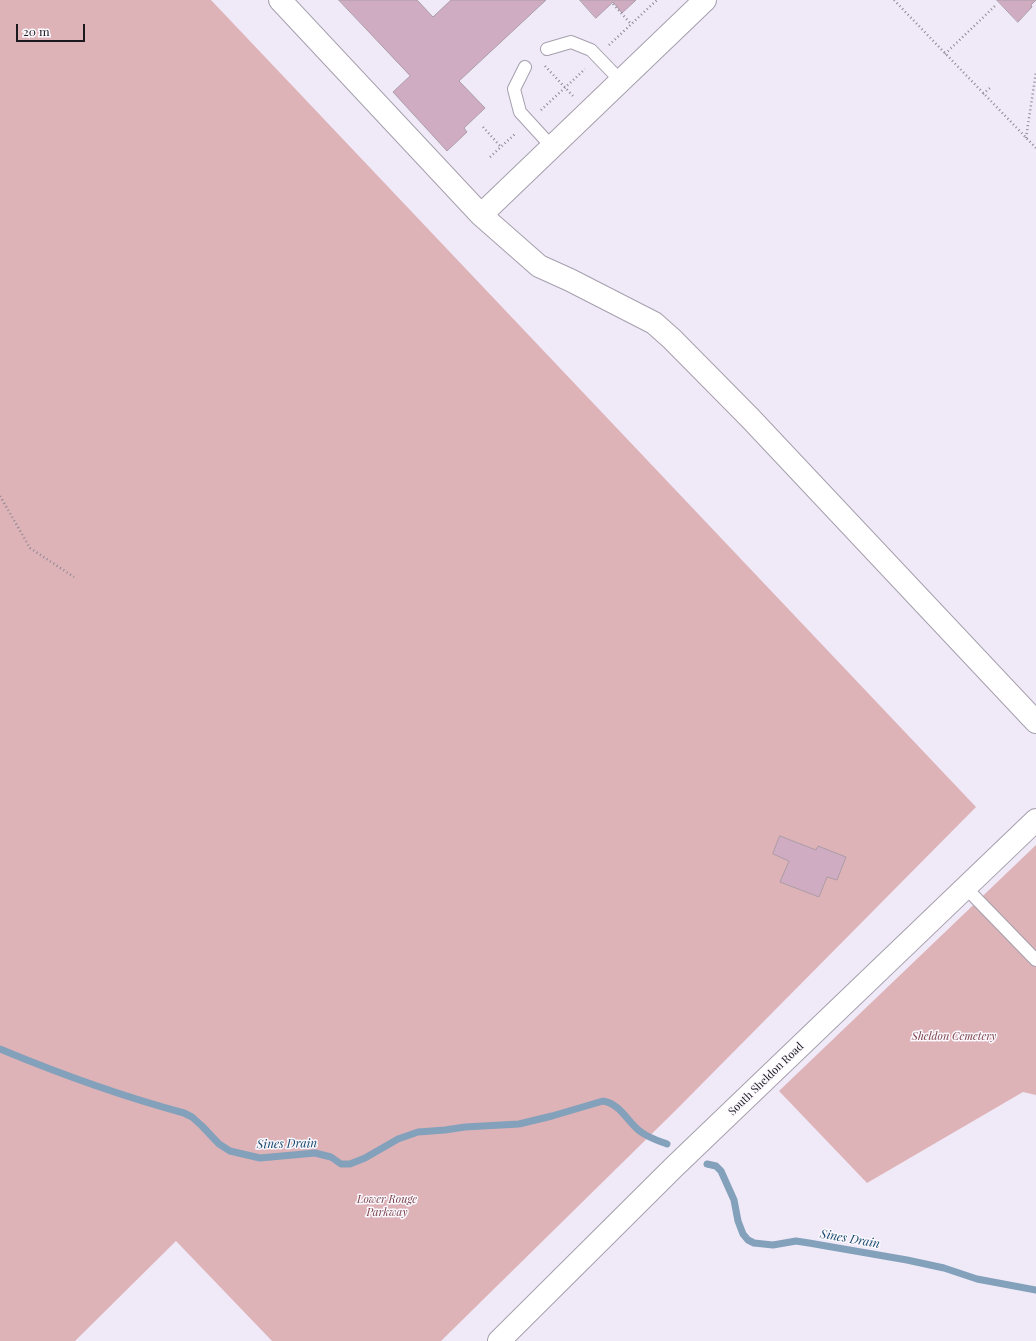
<!DOCTYPE html>
<style>
body{margin:0}
#map{position:relative;width:1036px;height:1341px;overflow:hidden;background:#f0e9f8;font-family:"Playfair Display",serif}
canvas{display:block}
.scale{position:absolute;left:16px;top:24px;width:69px;height:18px;box-sizing:border-box;border:2px solid #1b191e;border-top:0;padding-left:5px;font-size:12px;line-height:14px;white-space:nowrap;color:#1b191e;-webkit-text-stroke:3px #fbf8fe;paint-order:stroke}
</style>
<div id="map">
<canvas width="1036" height="1341"></canvas>
<div class="scale">20 m</div>
</div>
<script>
const ctx = document.querySelector('canvas').getContext('2d');
ctx.lineJoin = 'round';
function fillPath(path, color) {
  ctx.fillStyle = color;
  ctx.fill(path, 'evenodd');
}
function stroke(path, color, width, dash) {
  ctx.strokeStyle = color;
  ctx.lineWidth = width;
  ctx.lineCap = dash ? 'butt' : 'round';
  ctx.setLineDash(dash || []);
  ctx.stroke(path);
}
function label(font, color, halo, rows, align = 'center') {
  ctx.font = font + ' "Playfair Display",serif';
  ctx.lineWidth = 3;
  ctx.setLineDash([]);
  ctx.textBaseline = 'middle';
  ctx.strokeStyle = halo;
  ctx.fillStyle = color;
  for (const [text, x, y, turn = 0] of rows) {
    ctx.save();
    ctx.translate(x, y);
    ctx.rotate((+turn || 0) * Math.PI / 180);
    ctx.textAlign = isNaN(turn) ? turn : align;
    if (halo) ctx.strokeText(text, 0, 0);
    ctx.fillText(text, 0, 0);
    ctx.restore();
  }
}
const green = new Path2D(`
 M0 0H211L976 807 676 1110 441 1341H272L176 1241 75 1341H0Z
 M1036 845V1095L1023 1092 867 1183 779 1091Z`);
const stream = new Path2D(`
 M0 1049C60 1074 121 1096 184 1113L192 1117 202 1126 219 1144 230 1151 260 1158 315 1153 331 1157 341 1164H350L365 1158 398 1139 418 1132 445 1130 465 1127 519 1124 552 1116 603 1101C621 1104 628 1123 641 1132 649 1138 659 1141 667 1144
 M707 1164 716 1166 721 1171 734 1200 738 1221 743 1234 748 1240 754 1243 773 1245 796 1241 809 1243 907 1260 944 1268 977 1279 1036 1290`);
const building = new Path2D(`
 M339 0H417L433 17 451 0H546L459 81 485 108 464 128 467 132 447 151 393 92 410 76Z
 M580 0H636L622 13 613 2 596 18Z
 M997 0H1036L1031 5 1032 7 1018 22Z
 M780 836 816 850 818 846 846 857 837 880 827 877 819 897 780 882 789 861 773 854Z`);
const path = new Path2D(`
 M894 0 1036 148
 M613 4 631 24
 M609 45 657 0
 M945 54 995 6
 M545 66 573 96
 M983 94 991 87
 M541 110 585 69
 M483 127 501 147
 M1026 138 1036 72
 M490 157 516 133
 M0 496 30 548 74 577`);
const service = new Path2D(`
 M547 49 571 42 591 50 621 81
 M525 67 514 89 520 112 552 147
 M966 888 1036 960`);
const minor = new Path2D(`
 M280 0 481 215 539 266 570 280 654 323 672 339 751 419 1036 722
 M481 215 705 0`);
const tertiary = new Path2D(`
 M499 1341 674 1167 1036 820`);
const parkNames = [
 ["Sheldon Cemetery",954,1037],
 ["Lower Rouge",387,1200],
 ["Parkway",387,1213]
];
const streetNames = [
 ["South Sheldon Road",766,1079,-44]
];
const waterNames = [
 ["Sines Drain",287,1144,-1],
 ["Sines Drain",850,1239,10]
];
fillPath(green, '#ddb3b7');
stroke(stream, '#83a1bb', 7);
fillPath(building, '#d0acc3');
stroke(building, '#ab9da6', 1);
stroke(service, '#a69fad', 14);
stroke(minor, '#a69fad', 24);
stroke(tertiary, '#a69fad', 24);
stroke(path, '#8d8892', 2.5, [1, 3]);
stroke(service, '#fff', 12);
stroke(minor, '#fff', 22);
stroke(tertiary, '#fff', 22);
label('italic 11px', '#7c424a', '#fbf8fe', parkNames);
label('11px', '#1b191e', '#fbf8fe', streetNames);
label('italic 12px', '#15486c', '#fbf8fe', waterNames);
</script>
